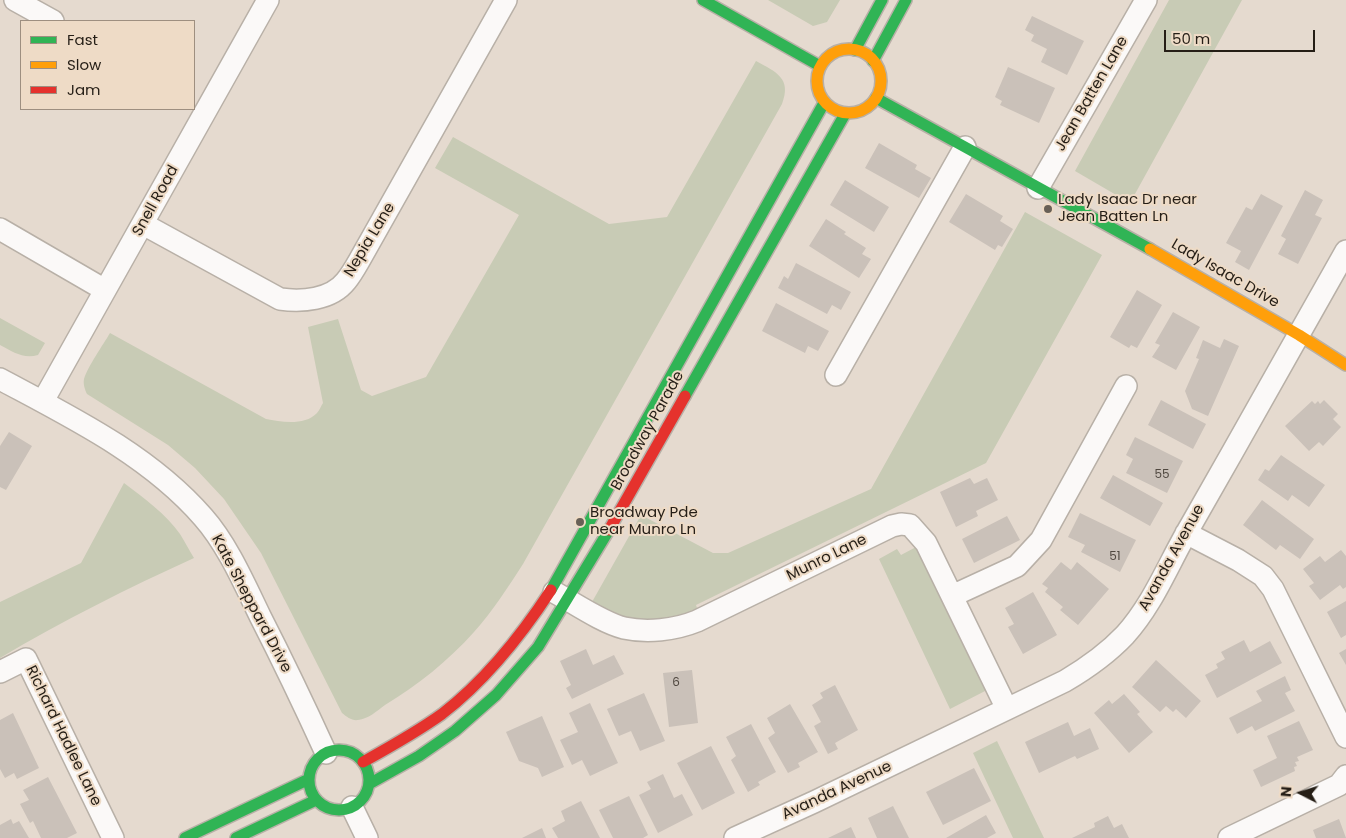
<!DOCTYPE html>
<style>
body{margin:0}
#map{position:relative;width:1346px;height:838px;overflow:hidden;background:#e5dacf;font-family:Poppins,sans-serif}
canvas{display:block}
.legend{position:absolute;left:20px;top:20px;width:175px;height:90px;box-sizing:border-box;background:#eedbc6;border:1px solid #9e8f80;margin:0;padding:6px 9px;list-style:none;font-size:15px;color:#251e16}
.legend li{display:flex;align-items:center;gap:10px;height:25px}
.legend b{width:25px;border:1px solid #9e8f80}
.north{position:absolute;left:1276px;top:768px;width:50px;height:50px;-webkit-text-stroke:4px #eedbc6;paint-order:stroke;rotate:275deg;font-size:14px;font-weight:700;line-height:20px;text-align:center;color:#251e16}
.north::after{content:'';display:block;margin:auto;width:18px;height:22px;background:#251e16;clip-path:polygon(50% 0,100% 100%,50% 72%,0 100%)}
.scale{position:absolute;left:1164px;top:30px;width:151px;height:22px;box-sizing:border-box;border:2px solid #251e16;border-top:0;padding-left:6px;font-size:15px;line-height:18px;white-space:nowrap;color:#251e16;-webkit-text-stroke:4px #eedbc6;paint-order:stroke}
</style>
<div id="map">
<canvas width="1346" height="838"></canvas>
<ul class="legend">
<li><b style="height:6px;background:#30b455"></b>Fast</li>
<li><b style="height:6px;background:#ff9f0a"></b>Slow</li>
<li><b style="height:6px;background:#e5322d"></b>Jam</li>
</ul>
<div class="north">N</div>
<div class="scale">50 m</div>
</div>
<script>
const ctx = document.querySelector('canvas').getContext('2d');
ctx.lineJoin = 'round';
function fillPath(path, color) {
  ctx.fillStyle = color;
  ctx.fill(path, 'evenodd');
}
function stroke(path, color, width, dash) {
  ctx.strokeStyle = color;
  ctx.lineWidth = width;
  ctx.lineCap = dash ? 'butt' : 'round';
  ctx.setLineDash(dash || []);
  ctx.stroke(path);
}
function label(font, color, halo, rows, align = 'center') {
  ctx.font = font + ' Poppins,sans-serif';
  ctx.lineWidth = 4;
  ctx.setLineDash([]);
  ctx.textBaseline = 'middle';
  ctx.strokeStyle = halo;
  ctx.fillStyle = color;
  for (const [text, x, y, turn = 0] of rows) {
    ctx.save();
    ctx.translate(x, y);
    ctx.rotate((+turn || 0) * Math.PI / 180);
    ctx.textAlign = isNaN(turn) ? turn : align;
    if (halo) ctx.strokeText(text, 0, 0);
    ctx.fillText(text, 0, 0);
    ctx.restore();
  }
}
const green = new Path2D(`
 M768 0H840L827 22 813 26Z
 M1169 0H1242L1130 203 1075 171Z
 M756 61C776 72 792 78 782 104L523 564C508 587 493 611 474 632 448 661 418 685 385 705 377 711 368 719 358 720 352 721 347 717 342 713L261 553 224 499 195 468 168 445 87 394C85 390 83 384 84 379 88 366 103 345 110 333L266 419C281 422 305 426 317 413 319 411 321 406 323 403L308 327 338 319 361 390 372 396 426 377 519 215 435 168 453 137 609 224 667 217Z
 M1025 212 1102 255 986 463 696 605 698 611 677 621 621 619 592 602 641 515 713 553H728L871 489Z
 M0 318 45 343 38 355C23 359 13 352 0 345Z
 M124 483C144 498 166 514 180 534 185 542 189 550 194 558 128 588 62 621 0 658V602L81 563Z
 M918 546 987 690 950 709 879 559 897 549 901 555Z
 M997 741 1044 838H1013L973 753Z`);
const building = new Path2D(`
 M1032 16 1084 41 1067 75 1041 62 1047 49 1031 41 1034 35 1025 30Z
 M1008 67 1055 88 1039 123 1000 105 1002 101 995 97Z
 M879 143 917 165 915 169 931 178 919 198 865 168Z
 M845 180 889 207 874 232 830 205Z
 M1305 190 1323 200 1315 215 1322 218 1298 264 1278 254 1286 239 1281 236Z
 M966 194 1003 216 1000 221 1013 229 1002 247 998 245 995 250 949 222Z
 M1261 194 1283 206 1249 270 1235 262 1241 251 1226 243 1246 207 1252 210Z
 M826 219 846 232 844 234 866 248 862 254 871 259 859 278 809 246Z
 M796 263 851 292 841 310 832 305 827 314 778 288 784 276 788 279Z
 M1137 290 1162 305 1137 348 1131 345 1129 348 1110 337Z
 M776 303 829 331 818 351 808 346 805 353 762 331Z
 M1173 312 1200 327 1176 370 1152 357 1160 345 1155 343Z
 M1224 339 1239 346 1208 416 1192 409 1185 391 1199 359 1196 358 1203 340 1220 348Z
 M1161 400 1206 424 1193 449 1148 425Z
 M1324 400 1338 414 1333 419 1341 427 1323 446 1319 442 1309 451 1285 426 1312 401 1315 404 1318 401 1320 404Z
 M9 432 32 446 6 490 0 487V446Z
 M1135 437 1183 461 1167 493 1126 473 1133 459 1126 455Z
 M1281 455 1325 485 1309 507 1292 495 1288 501 1258 480 1265 469 1269 471Z
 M1113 475 1163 503 1150 526 1100 498Z
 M970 478 974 484 987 478 998 500 976 511 978 516 956 527 940 492Z
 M1262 500 1314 539 1300 559 1280 545 1276 550 1243 525Z
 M1080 513 1136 540 1120 572 1081 552 1085 545 1068 537Z
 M1007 516 1020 540 974 563 962 539Z
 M1341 550 1346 556V587L1343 589 1340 585 1320 600 1309 586 1314 583 1303 569 1320 556 1325 562Z
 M1061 562 1071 570 1077 562 1109 589 1078 625 1060 610 1063 607 1045 592 1048 588 1042 584Z
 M1033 592 1057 635 1023 654 1008 627 1014 624 1005 608Z
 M1346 601V635L1341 638 1327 612Z
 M1244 640 1250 652 1270 641 1282 663 1217 698 1205 675 1218 668 1216 664 1225 659 1221 652Z
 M586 649 593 665 614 655 624 674 572 699 566 688 571 685 560 661Z
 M1346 649V665L1339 653Z
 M1156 660 1201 701 1186 718 1176 709 1173 712 1166 706 1160 712 1132 687Z
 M692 670 698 723 669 727 663 673Z
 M1285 676 1291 690 1285 693 1295 711 1255 731 1252 726 1237 734 1229 718 1262 701 1256 691Z
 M835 685 858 730 835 743 838 749 828 754 814 726 821 722 812 705 823 698 820 693Z
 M644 693 665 741 640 751 631 731 619 736 607 709Z
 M1124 694 1140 712 1137 714 1153 732 1129 753 1094 713 1109 700 1112 704Z
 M590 703 618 763 590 776 582 760 572 765 560 740 578 732 569 713Z
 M790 704 818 752 798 763 800 767 788 773 768 738 775 733 767 718Z
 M13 713 39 768 17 779 14 773 5 778 0 769V720Z
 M542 716 564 767 542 777 538 768 519 761 506 732Z
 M1299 721 1313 750 1297 757 1299 761 1295 762 1297 766 1294 767 1295 771 1261 787 1253 770 1277 758 1267 736Z
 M1068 722 1074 736 1090 728 1099 749 1077 759 1075 756 1039 773 1025 742Z
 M751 724 776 772 758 782 760 785 748 792 731 760 736 756 726 737Z
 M711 746 735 793 702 810 677 763Z
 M974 768 991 801 943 825 926 792Z
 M663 774 674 798 682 794 693 815 658 833 639 795 651 789 647 782Z
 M48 777 77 833 67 838H41L33 821 30 823 20 804 29 800 23 790Z
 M629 796 648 835 643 838H613L599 810Z
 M581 801 600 838H558L552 828 565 821 561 811Z
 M893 806 909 838H877L868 818Z
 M986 815 996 833 987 838H946Z
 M1108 816 1114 828 1122 824 1129 838H1072L1095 827 1094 823Z
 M11 819 13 824 19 821 29 838H0V825Z
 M1339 819 1346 838H1316L1313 830Z
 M851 827 856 838H828Z
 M542 828 546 838H522Z`);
const street = new Path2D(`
 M15 0 53 21
 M1038 188 1146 0
 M143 224 280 299C302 302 331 300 346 281 351 275 355 268 359 261L506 0
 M0 229 105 290
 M836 375 965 147
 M0 379C71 417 149 455 203 517 227 544 244 583 260 616 283 661 305 707 326 753
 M43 401 268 0
 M1186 533 1238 560 1263 576 1273 589 1346 737
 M554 592C574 603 603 623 624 628 647 633 675 630 697 621L892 526 901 524 910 525 926 543 1007 709
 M952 596 1017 566 1041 540 1126 386
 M0 672 26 659 113 838
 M352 807 367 838
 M735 838 814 802 1065 681C1087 668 1107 654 1125 635 1154 603 1169 562 1191 525 1243 434 1294 343 1346 251
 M1229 838 1339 785 1346 776`);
const fast = new Path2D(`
 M703 0 820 66
 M855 50 882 0
 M873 61 906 0
 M876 98 1150 249
 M685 396 845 114
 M551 590 824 103
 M309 780a30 30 0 1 1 60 0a30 30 0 1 1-60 0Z
 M369 784 419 756 455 731 496 695 538 647 609 530
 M185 838 309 779
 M236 838 316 800`);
const slow = new Path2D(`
 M817 81a32 32 0 1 1 64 0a32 32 0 1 1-64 0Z
 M1150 249 1299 335 1346 365`);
const jam = new Path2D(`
 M609 530 685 396
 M363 762C390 747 417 732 442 714 486 680 521 636 551 590`);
const markers = [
 [1048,209,5,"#686057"],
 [580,522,5,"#686057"]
];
const numberNames = [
 ["55",1162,475],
 ["51",1115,557],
 ["6",676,683]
];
const streetNames = [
 ["Jean Batten Lane",1092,94,-60],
 ["Snell Road",156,201,-61],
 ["Nepia Lane",370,240,-59],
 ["Lady Isaac Drive",1225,274,30],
 ["Broadway Parade",648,431,-61],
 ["Munro Lane",827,558,-26],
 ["Avanda Avenue",1172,558,-61],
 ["Kate Sheppard Drive",251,604,62],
 ["Richard Hadlee Lane",63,736,64],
 ["Avanda Avenue",837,791,-25]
];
const poiNames = [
 ["Lady Isaac Dr near",1058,200],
 ["Jean Batten Ln",1058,217],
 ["Broadway Pde",590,513],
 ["near Munro Ln",590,530]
];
fillPath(green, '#c8cbb5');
fillPath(building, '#cac1b9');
stroke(street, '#b8b0a7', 24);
stroke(fast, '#b8b0a7', 14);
stroke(slow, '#b8b0a7', 14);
stroke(jam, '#b8b0a7', 14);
stroke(street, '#fbf9f8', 21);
stroke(fast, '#30b455', 11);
stroke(slow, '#ff9f0a', 11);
stroke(jam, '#e5322d', 11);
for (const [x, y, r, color] of markers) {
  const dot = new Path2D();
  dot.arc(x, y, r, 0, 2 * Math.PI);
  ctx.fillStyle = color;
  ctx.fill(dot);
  stroke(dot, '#eedbc6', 2);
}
label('12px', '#504840', null, numberNames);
label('15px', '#251e16', '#eedbc6', streetNames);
label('15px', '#251e16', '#eedbc6', poiNames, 'left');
</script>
